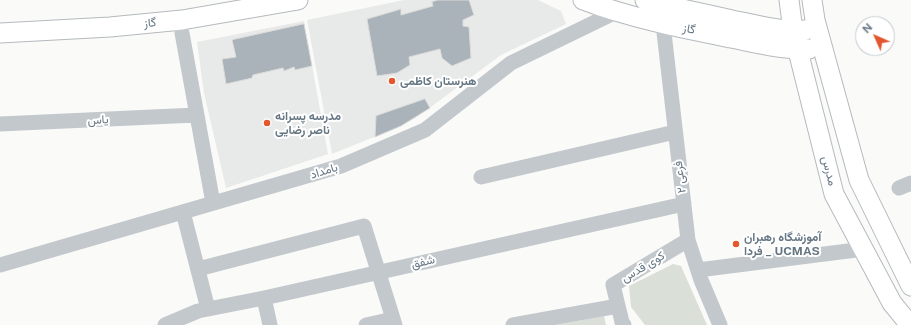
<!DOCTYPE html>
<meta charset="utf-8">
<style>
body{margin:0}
#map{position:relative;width:911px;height:325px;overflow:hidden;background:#fafaf8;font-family:"Public Sans",sans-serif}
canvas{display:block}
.north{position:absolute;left:855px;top:16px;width:40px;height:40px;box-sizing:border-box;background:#fff;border:1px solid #c1c8cd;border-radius:50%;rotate:315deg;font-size:11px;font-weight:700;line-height:16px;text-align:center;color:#657683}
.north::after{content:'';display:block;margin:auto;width:14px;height:18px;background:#e4572e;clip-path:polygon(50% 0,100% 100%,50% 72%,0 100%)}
</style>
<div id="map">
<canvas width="911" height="325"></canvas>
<div class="north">N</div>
</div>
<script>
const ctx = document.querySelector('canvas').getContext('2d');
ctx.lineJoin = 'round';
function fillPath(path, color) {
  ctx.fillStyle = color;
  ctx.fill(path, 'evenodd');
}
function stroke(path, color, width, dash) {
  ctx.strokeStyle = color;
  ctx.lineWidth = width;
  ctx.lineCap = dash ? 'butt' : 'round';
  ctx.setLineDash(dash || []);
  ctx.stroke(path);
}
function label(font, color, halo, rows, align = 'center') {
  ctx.font = font + ' "Public Sans",Vazirmatn,sans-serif';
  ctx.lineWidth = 4;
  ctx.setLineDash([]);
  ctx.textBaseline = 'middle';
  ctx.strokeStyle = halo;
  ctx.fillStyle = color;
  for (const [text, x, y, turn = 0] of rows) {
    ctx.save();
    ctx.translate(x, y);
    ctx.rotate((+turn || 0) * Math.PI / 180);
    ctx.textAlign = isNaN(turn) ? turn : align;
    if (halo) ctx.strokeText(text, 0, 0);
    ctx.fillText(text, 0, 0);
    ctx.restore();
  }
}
const built = new Path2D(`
 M404 0H538L561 11 566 24 501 55 420 115 401 126 332 154 307 20Z
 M304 21 328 154 226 188 204 93 197 42Z`);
const green = new Path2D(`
 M673 264 681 266 707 325H645L631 307 629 286Z
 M604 316 606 325H556Z`);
const building = new Path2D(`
 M438 0H469L474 15 463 20V26L469 27 471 58 452 66 442 58 440 49 409 57 410 65 397 73 377 76 367 19 401 9V15L433 6 432 2Z
 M304 24 312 66 295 70 294 67 284 71 283 68 253 75 252 78 226 84 222 59 236 57 232 40Z
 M425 99 430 108 401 126 375 137 376 116Z`);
const minor = new Path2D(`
 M663 24 688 240 701 280 720 325
 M182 33 213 203
 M0 124 196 115
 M481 177 675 132
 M899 188 911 183
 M183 212 208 309
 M0 265 341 166 425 130 511 63 618 11
 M198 269 364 226 395 325
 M698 270 864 249
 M264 298 270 325
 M165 325 198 311 264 298 684 204
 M366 325 393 319
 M513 325 618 306
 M624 325 622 322 613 285 688 240`);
const major = new Path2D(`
 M583 0C630 18 681 28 731 38 756 43 783 50 809 49
 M645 0C674 8 703 13 732 20 755 24 781 32 805 30
 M789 0 793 31 834 194 892 303 910 325
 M812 0 815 20 859 180 911 286
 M0 33 110 27 182 20 298 0`);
const markers = [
 [392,81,4,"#e4572e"],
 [267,123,4,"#e4572e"],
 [736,244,4,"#e4572e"]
];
const streetNames = [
 ["گاز",150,23,-5],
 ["گاز",689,29,11],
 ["یاس",98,120,-3],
 ["بامداد",324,171,-17],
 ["مدرس",829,171,76],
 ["فرعی ۲",680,177,-97],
 ["شفق",423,262,-13],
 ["کوی قدس",643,267,-31]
];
const poiNames = [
 ["هنرستان کاظمی",400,81],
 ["مدرسه پسرانه",275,116],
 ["ناصر رضایی",275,130],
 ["آموزشگاه رهبران",744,237],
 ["فردا _ UCMAS",744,251]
];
fillPath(built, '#e8e9e9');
fillPath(green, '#dadfd7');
fillPath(building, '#aab3b9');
stroke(building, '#dcdcda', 1);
stroke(major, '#b5babe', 21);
stroke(minor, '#c3c8cc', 15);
stroke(major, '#fff', 19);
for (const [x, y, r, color] of markers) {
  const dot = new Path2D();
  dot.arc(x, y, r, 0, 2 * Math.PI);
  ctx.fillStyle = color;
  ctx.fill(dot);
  stroke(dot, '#fff', 1.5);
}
label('12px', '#657683', '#fff', streetNames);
label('bold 12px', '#657683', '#fff', poiNames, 'left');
</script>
